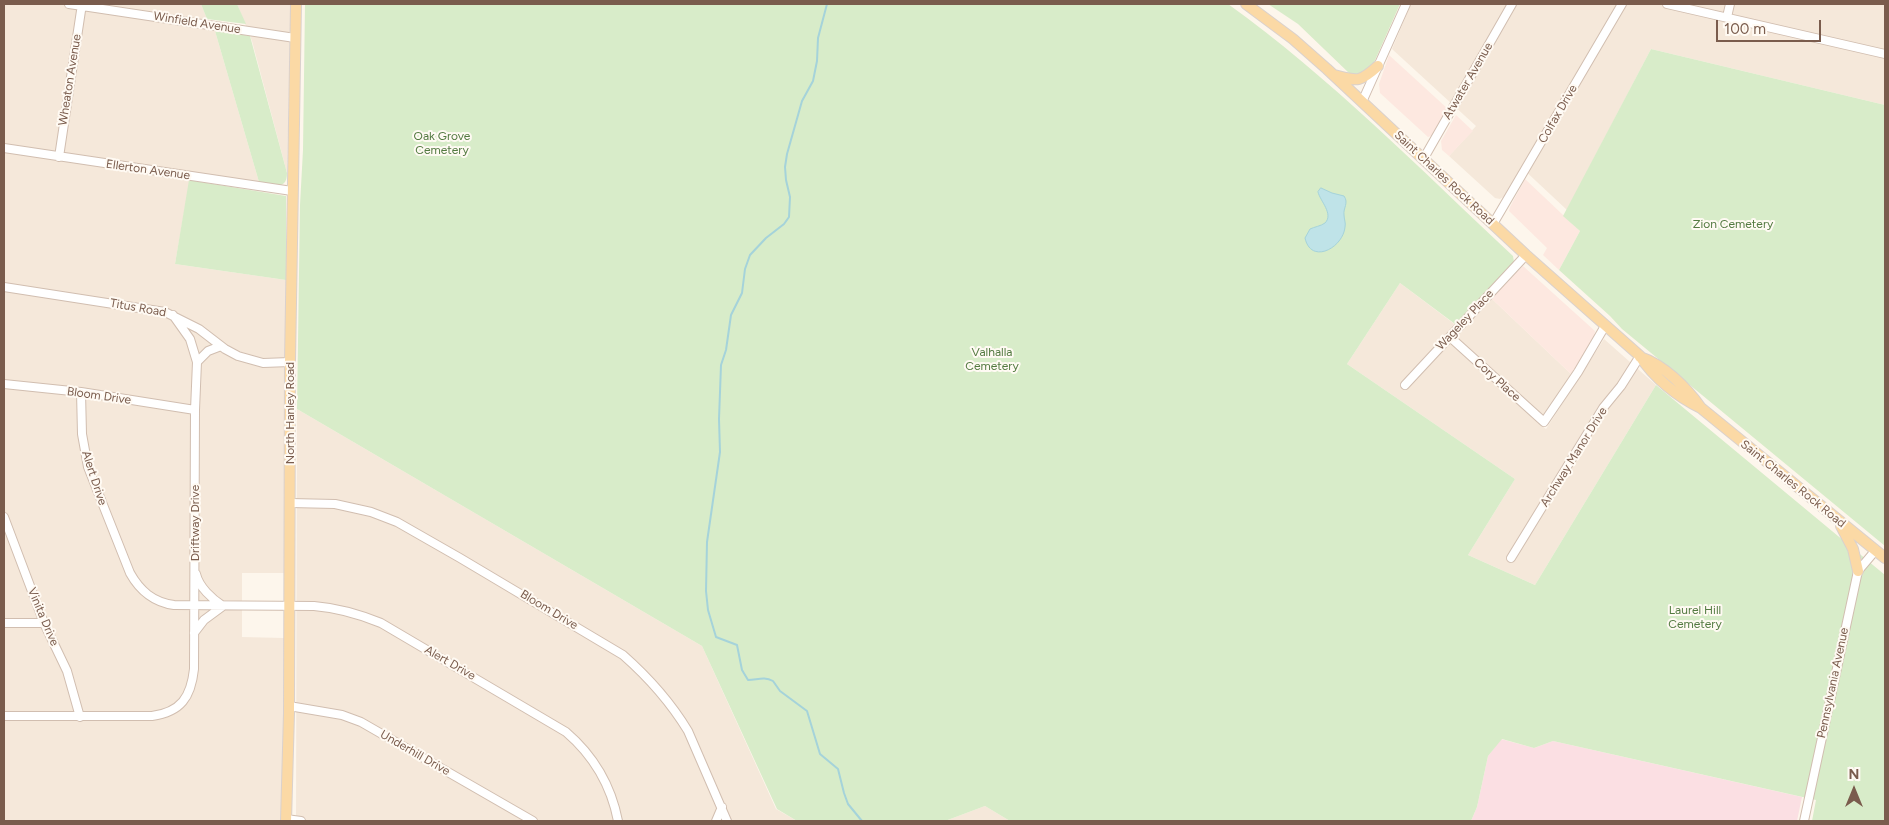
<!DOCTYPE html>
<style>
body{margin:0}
#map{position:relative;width:1889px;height:825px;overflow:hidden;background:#fdf6ec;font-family:Figtree,sans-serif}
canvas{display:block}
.frame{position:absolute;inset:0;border:5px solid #7a5c4d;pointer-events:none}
.north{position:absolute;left:1829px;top:765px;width:50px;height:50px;-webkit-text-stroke:4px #fffaf3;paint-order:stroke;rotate:0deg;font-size:14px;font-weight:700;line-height:20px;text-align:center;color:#7a5c4d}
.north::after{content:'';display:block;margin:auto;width:18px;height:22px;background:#7a5c4d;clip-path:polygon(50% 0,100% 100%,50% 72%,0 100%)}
.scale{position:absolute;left:1716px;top:20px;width:105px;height:22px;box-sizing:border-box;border:2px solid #7a5c4d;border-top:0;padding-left:6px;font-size:15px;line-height:18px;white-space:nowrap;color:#7a5c4d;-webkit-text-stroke:4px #fffaf3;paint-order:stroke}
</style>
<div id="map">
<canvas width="1889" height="825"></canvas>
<div class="frame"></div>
<div class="north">N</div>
<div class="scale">100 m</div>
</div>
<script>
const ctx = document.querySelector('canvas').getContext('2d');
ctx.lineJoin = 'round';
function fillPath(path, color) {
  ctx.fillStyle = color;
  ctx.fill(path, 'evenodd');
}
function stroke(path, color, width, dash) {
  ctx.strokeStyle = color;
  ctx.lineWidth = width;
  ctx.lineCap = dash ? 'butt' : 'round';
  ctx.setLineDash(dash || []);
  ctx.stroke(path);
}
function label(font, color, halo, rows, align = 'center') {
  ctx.font = font + ' Figtree,sans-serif';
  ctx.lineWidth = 4;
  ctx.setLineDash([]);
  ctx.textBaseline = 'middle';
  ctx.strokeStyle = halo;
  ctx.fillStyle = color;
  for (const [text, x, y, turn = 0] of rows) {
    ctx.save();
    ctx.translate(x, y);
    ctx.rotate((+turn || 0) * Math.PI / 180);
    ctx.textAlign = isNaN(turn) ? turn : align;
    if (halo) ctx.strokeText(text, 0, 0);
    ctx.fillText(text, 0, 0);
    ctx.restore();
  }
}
const residential = new Path2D(`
 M4 4H201L207 19 215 31 259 182 191 173 175 264 286 280 284 573H242V637L284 638 282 821H4Z
 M237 4H291L287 173 252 41Z
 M1411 4H1885V105L1651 49 1567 210 1521 167 1505 196 1500 199 1495 198 1449 156 1476 126 1392 49Z
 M1400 283 1461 329 1491 298 1571 374 1541 425 1546 429 1604 339 1656 385 1535 585 1468 555 1515 479 1347 364Z
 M297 409 702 646 776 809 797 821H296Z
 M985 806 1010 821H945Z`);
const commercial = new Path2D(`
 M1389 55 1448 109 1433 135 1428 137 1380 93 1379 84Z
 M1456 115 1473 131 1449 156 1442 150 1441 141Z
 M1525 179 1580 231 1559 270 1543 255 1547 248 1509 211 1510 207Z
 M1523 266 1595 331 1594 338 1571 374 1491 298Z`);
const medical = new Path2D(`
 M1501 739 1534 748 1553 741 1802 797 1797 821H1471L1477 807 1488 756Z`);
const green = new Path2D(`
 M201 4H237L246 24 207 19Z
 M305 4H1228C1331 78 1421 170 1513 256L1514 262 1455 324 1400 283 1347 364 1515 479 1468 555 1535 585 1656 385 1885 575V821H1812L1816 800 1553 741 1534 748 1502 739 1488 756 1477 807 1471 821H1010L985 806 945 821H797L777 809 702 646 297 409 300 205 303 150Z
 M1268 4H1400L1372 67 1364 75 1350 74 1298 24Z
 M215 31 250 36 287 173C287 192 272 184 259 182Z
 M1651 49 1885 105V546L1622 329 1610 316 1559 270 1580 231 1563 216Z
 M189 180 286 196V280L175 264Z`);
const water = new Path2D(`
 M1321 188 1332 193 1344 196C1349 203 1343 208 1344 215 1344 219 1346 223 1345 227 1343 248 1311 265 1305 238L1310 229C1314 227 1321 226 1325 223 1334 214 1320 201 1318 192Z`);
const stream = new Path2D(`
 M827 4 818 38 817 61 813 81 802 101 787 154 785 167 786 180 790 197 789 217 784 224 766 238 750 255 745 269 742 293 731 315 726 350 721 365 719 419 720 452 707 542 706 591 708 610 716 637 737 645 742 670 748 680C757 680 764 676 773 681L780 691 807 711 820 754 838 769 844 793 848 804 862 821`);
const minor = new Path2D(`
 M69 4 295 38
 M1667 4 1885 54
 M1727 17 1730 4
 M1362 102 1406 4
 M4 148 292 191
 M59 157 82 4
 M1424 158 1512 4
 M1493 224 1622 4
 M4 287 165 312 199 329 225 349 238 356 263 363 290 362
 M1450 337 1544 422 1578 372 1605 326
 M197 362 208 351 221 346
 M4 384 81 392 195 410
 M1405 385 1526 255
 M81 392 82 434 88 467 130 573C140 591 153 602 174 605L314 606C338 608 359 614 381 623L566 732C594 756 611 785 618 821
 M290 503 335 504 371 512 397 522 460 558 623 655C648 677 671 703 688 731L727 821
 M4 517 44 623 67 671 80 717
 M1511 558 1603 408 1621 386 1640 356
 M4 623H44
 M194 633 204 620 223 606C212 599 199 587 196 574
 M289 706 342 715 361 722 533 821
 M4 716H152C181 712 191 697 194 669L195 410 197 362 190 339 173 315
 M286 819 301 821
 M716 821 722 807
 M1804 821 1858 571 1875 551`);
const major = new Path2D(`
 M1246 4 1293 39 1327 69 1526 255 1640 356C1654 378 1678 397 1701 408L1885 558
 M1334 75C1358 81 1359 83 1378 66
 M1640 357C1664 365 1686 387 1701 408
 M1841 526 1853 549 1858 571
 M286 821 289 713 290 362 296 4`);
const streetNames = [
 ["Winfield Avenue",197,23,9],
 ["Wheaton Avenue",70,80,-81],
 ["Atwater Avenue",1468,81,-60],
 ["Colfax Drive",1558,114,-60],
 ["Ellerton Avenue",148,170,8],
 ["Saint Charles Rock Road",1444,178,43],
 ["Titus Road",138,308,10],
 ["Wageley Place",1465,320,-47],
 ["Cory Place",1497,380,42],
 ["Bloom Drive",99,396,8],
 ["North Hanley Road",290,413,-90],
 ["Archway Manor Drive",1574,457,-58],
 ["Alert Drive",94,478,72],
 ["Saint Charles Rock Road",1793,484,39],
 ["Driftway Drive",195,523,-90],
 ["Bloom Drive",549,610,31],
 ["Vinita Drive",43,617,67],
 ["Alert Drive",450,663,30],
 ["Pennsylvania Avenue",1833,683,-78],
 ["Underhill Drive",415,753,30]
];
const parkNames = [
 ["Oak Grove",442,136],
 ["Cemetery",442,150],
 ["Zion Cemetery",1733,224],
 ["Valhalla",992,352],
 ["Cemetery",992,366],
 ["Laurel Hill",1695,610],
 ["Cemetery",1695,624]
];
fillPath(residential, '#f5e8da');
fillPath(commercial, '#fde8e0');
fillPath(medical, '#fbdfe3');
fillPath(green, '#d8ecc9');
fillPath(water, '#bfe3e8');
stroke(water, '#a5d3da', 1);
stroke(stream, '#a5d3da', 2);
stroke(minor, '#d1beb0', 10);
stroke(major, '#dad1cd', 12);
stroke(minor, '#fff', 8);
stroke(major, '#fbd9a5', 10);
label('12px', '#7a5c4d', '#fffaf3', streetNames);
label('12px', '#537a41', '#fffaf3', parkNames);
</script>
